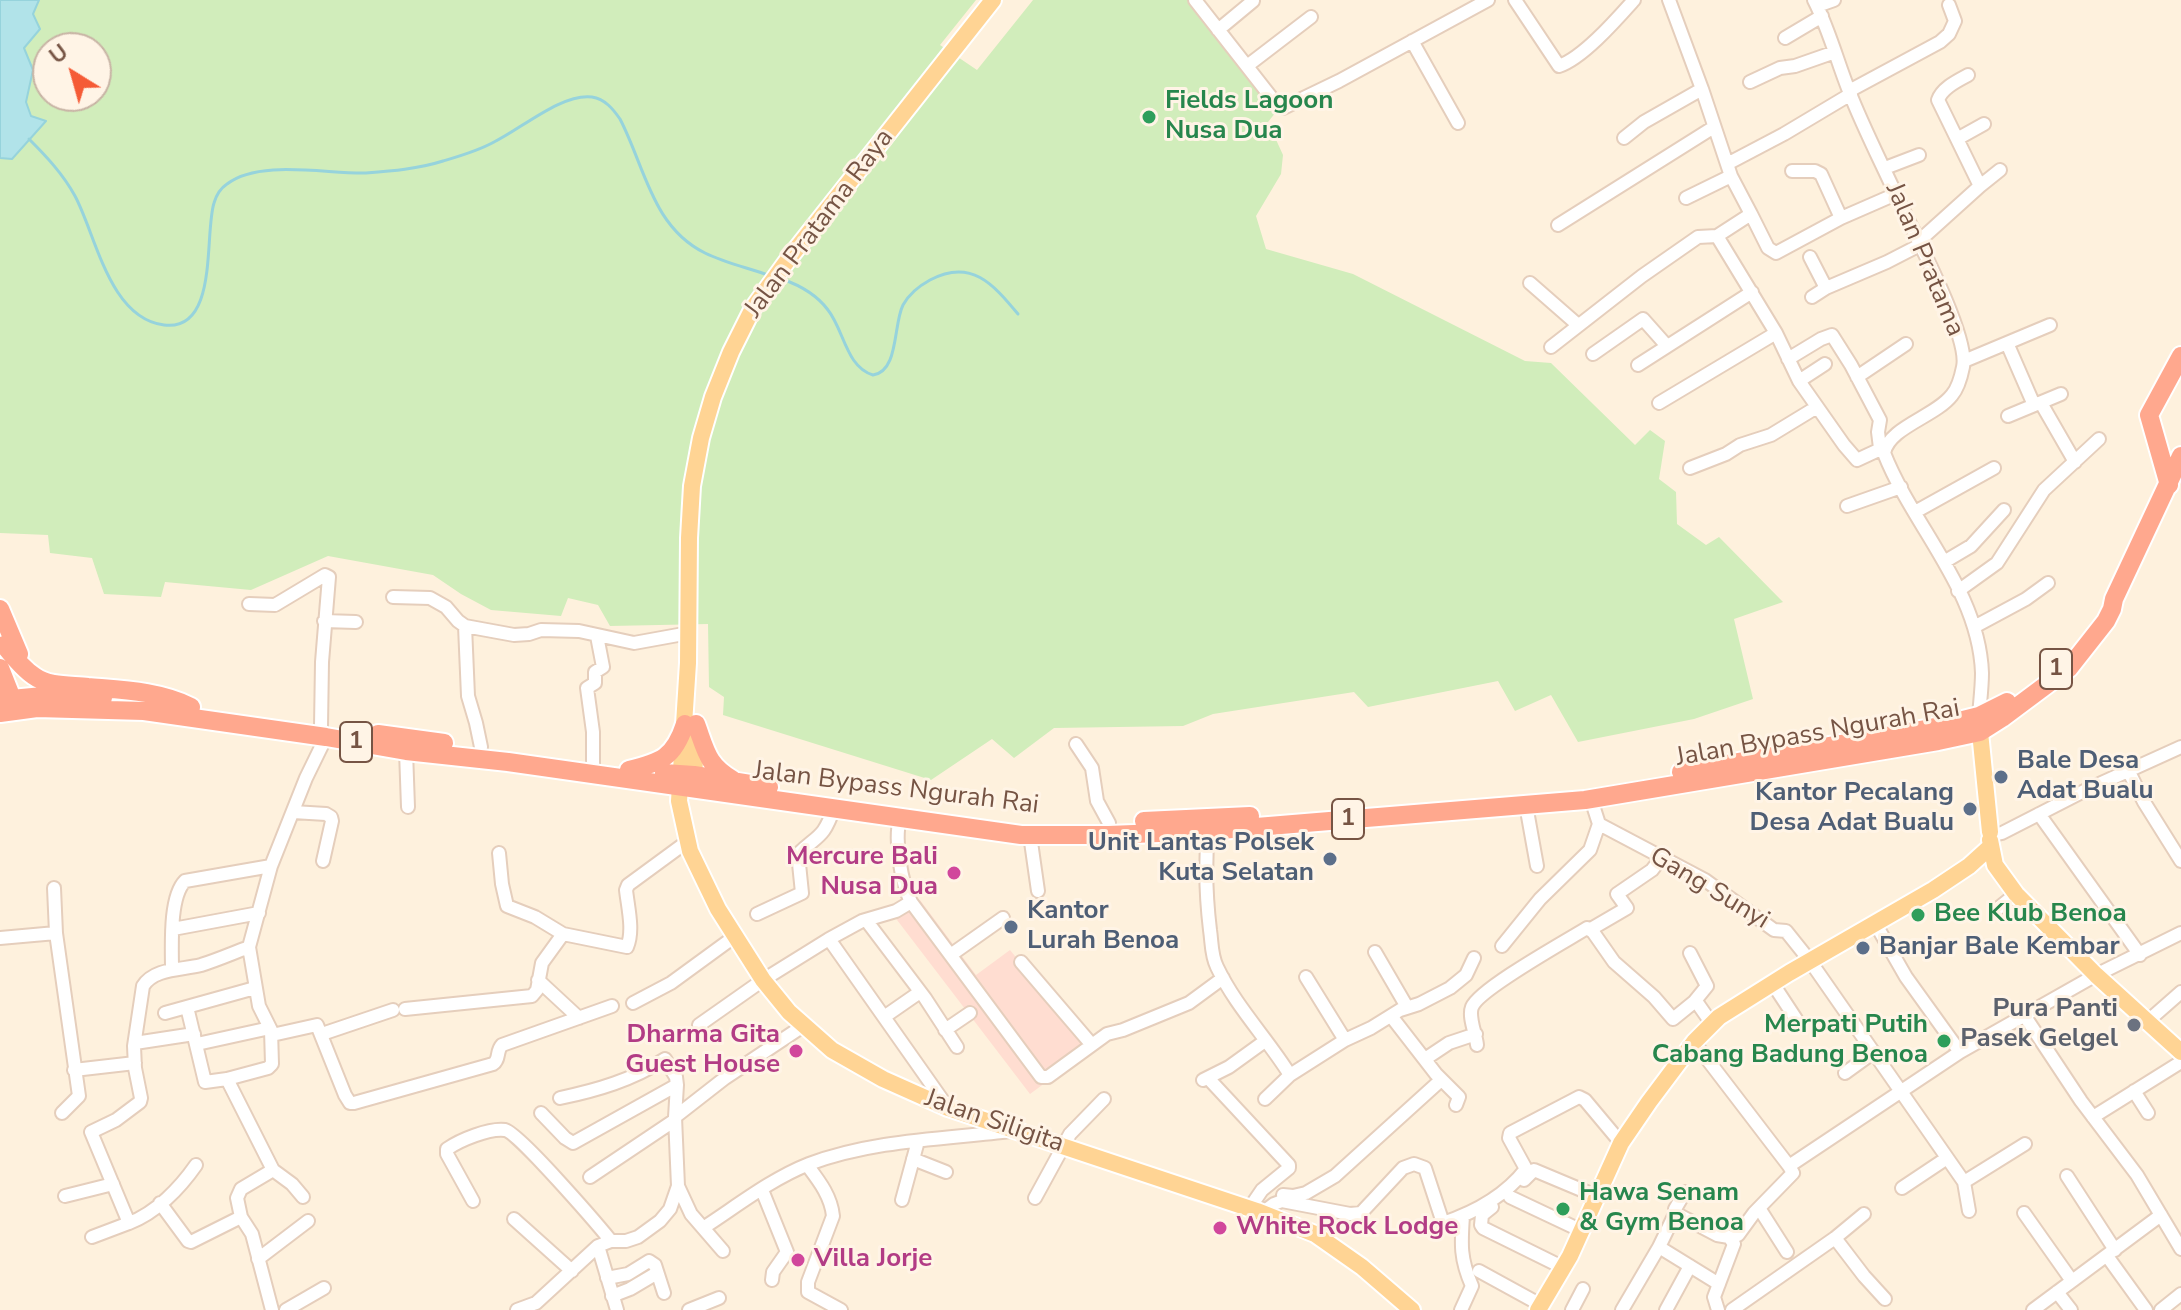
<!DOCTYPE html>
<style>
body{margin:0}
#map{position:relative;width:2181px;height:1310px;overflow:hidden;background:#fef1dd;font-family:"Nunito Sans",sans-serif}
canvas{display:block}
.north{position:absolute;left:32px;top:32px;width:80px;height:80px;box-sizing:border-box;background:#fff4e6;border:2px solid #c8b4a5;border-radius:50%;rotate:323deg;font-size:22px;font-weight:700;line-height:32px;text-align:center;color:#765444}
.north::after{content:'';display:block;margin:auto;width:28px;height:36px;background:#f55b36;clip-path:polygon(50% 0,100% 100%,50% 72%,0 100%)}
</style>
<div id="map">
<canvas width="2181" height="1310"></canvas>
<div class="north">U</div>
</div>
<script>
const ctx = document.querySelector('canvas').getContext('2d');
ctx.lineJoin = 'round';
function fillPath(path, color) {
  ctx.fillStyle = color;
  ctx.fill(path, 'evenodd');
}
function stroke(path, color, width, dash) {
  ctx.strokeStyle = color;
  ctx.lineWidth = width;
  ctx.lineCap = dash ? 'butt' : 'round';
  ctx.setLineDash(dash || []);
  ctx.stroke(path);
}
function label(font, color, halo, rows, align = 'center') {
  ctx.font = font + ' "Nunito Sans",sans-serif';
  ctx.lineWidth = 6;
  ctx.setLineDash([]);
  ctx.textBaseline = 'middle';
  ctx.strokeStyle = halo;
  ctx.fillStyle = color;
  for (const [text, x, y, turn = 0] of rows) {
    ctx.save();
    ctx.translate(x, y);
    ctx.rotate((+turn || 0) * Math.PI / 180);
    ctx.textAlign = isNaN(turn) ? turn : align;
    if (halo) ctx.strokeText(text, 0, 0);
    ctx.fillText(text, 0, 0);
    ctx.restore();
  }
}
const commercial = new Path2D(`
 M920 900 976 975 1010 950 1091 1049 1030 1094 894 916Z`);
const green = new Path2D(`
 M39 0H976L940 45 977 70 1033 0H1191L1276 112 1268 122 1283 155 1281 174 1256 216 1266 249 1353 274 1525 361 1551 363 1635 445 1650 430 1665 441 1659 479 1676 492 1677 524 1706 545 1719 537 1783 602 1734 619 1753 699 1694 719 1578 742 1551 695 1515 711 1498 681 1368 707 1354 692 1213 714 1183 726 1054 728 1014 758 992 739 931 780 723 715 724 697 709 687 708 624 610 626 598 605 568 598 561 616 491 610 461 594 433 575 328 556 251 590 165 582 161 597 104 594 92 558 50 553 48 535 0 533V158L12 159 45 122 31 116 26 102 33 70 24 48 39 29 33 15ZM48 48H96V96H48Z`);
const water = new Path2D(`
 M0 0H39L33 14 40 29 24 48 33 70 26 102 31 116 46 121 12 159 0 158Z`);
const stream = new Path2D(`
 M29 139C46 156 63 174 75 196 96 235 109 318 164 325 219 332 204 234 214 203 216 196 221 188 227 184 259 159 327 174 365 173 391 171 418 169 443 161 460 156 478 151 494 142 521 129 562 93 592 97 605 99 613 109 620 119 645 167 652 227 705 253 725 263 749 268 771 276
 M782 279C799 285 817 295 828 310 844 330 846 367 873 375 899 371 893 325 903 305 909 294 919 286 930 280 971 258 993 284 1018 314`);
const minor = new Path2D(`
 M1195 0 1278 106 1283 108 1339 81 1488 0
 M1515 0 1559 66C1583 58 1617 19 1634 0
 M1814 0C1829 29 1837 61 1849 91 1863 127 1881 162 1897 197 1912 229 1970 337 1963 367 1961 377 1958 388 1952 395 1935 417 1889 427 1884 453 1913 527 1979 590 1982 673 1982 687 1980 702 1979 716
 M1817 6 1834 0
 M1218 30 1253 1
 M1785 38 1822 16
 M1412 41 1458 123
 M1247 66 1311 17
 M1750 82 1780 68 1795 66 1835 52
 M1849 91 1940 42 1949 34 1955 21 1949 5
 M1624 138 1644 122 1702 89
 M1957 139 1984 124
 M1727 164 1784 134 1851 94
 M1885 168 1919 155
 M1792 171H1815L1821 174 1841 218
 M1980 186 2000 170
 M1686 198 1731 176
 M1751 214 1768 248 1776 253 1841 218 1896 194
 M1558 225 1714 127
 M1717 236 1776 333 1799 381 1844 445 1857 460 1885 447
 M1919 241 1980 186 1938 100C1942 88 1957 81 1968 75
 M1810 257 1826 288 1887 262 1920 245
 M1530 283 1578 325
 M1812 297 1826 288
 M2007 343 2034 405
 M1551 347 1642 276 1698 237 1717 236 1751 214 1731 176 1702 89 1669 0
 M1593 354 1643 319 1667 346
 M1788 359 1821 339 1832 335 1851 365 1880 420 1878 432 1880 448
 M1964 361 2050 325
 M1638 365 1752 292
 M1857 377 1906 344
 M1799 381 1825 364
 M1659 403 1776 333
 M2041 403 2075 462
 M2008 416 2061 394
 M1690 468 1726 454 1740 445 1771 435 1817 407
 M1847 506 1901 487
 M1915 512 1994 468
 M1944 562 1971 546 2004 510
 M1958 591 1997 563 2044 490 2099 439
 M393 597 430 598 446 607 458 621 465 626 514 635 529 634 541 630 579 631 634 643 689 633
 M249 604 275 605 325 575 329 577 322 662 321 726
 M324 621 356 622
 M465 626 468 696 476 723 481 747
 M1974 627 2026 599 2048 583
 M1076 744 1092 768 1097 801 1109 823
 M406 751 408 807
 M593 765V732L587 688 595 683V672L603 667 597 636
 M2128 770 2144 802 2181 861
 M1526 805 1537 866
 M293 812 326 814 331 817 332 821 323 861
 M2039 814 2140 955
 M900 818C894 840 901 882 911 902L1041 1077H1048L1107 1034 1123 1030 1189 1003 1223 978
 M1599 824 1705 880 1774 930 1786 931 1810 961 1964 1182 1969 1211
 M1208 831C1205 864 1206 897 1210 930 1212 943 1211 955 1217 967 1236 1007 1267 1038 1290 1075
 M1030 835 1038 891
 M1993 835 2002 833 2086 790 2181 747
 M499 853 502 884 507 906 535 917 563 934 627 947C634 931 628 908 626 890L628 885 688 841
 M54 888 56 933
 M1995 911 2016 894
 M757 914 802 893 798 854C819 834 823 839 834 808
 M866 920 925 998 957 1047
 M1875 923 1906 977 1960 1052
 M173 929 259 913
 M1591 929 1627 908 1617 894 1652 870 1662 857
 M0 938 56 933 79 1096 62 1113
 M829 939 948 1108
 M1502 946 1540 899 1590 850 1599 824 1591 799
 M1375 952 1407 1007
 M1690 953 1707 986 1694 1002 1698 1004 1712 1024
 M952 954 1003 918
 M1021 962 1092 1045
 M172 969C172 947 169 897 185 881L271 866
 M1306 977 1345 1040
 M538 980 579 1018
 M1773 984 1796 1019
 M633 1003 671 983 734 937
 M187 1007 205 1082 227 1079 268 1068 272 1064 271 1030 259 1006 249 947 271 866 306 778 326 737
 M405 1009 532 996 537 990 542 963 563 934
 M165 1013 255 988
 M2024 1015 2081 1101 2137 1175 2181 1249
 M1391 1016 1436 1074 1459 1097 1456 1105
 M884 1017 920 992
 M2148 1021 2181 992
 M699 1025 763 980 829 939 862 921 896 911 911 902
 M945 1030 970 1013
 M322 1034 393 1010
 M272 1035 317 1025 345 1095 350 1103H354L493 1064C500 1060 496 1051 502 1045L612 1006
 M1694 1042 1789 1166
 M135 1043 194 1034
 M197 1044 270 1028
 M1477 1045C1476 1034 1468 1017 1472 1007 1479 989 1566 941 1587 928L1593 932 1614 962 1654 997 1673 1019 1694 1002
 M1425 1059 1449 1043 1476 1034
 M74 1070 135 1063
 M1845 1073 1874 1052
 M1208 1078 1289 1165V1168L1262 1190 1249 1209
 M227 1079 273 1170 241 1189 237 1198 241 1217 252 1234 272 1310
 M1203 1080 1229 1067 1265 1041
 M2134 1091 2148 1113
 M1265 1099 1290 1075 1345 1040 1371 1028 1400 1010 1419 1004 1450 988 1466 975 1474 958
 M541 1113 565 1138 573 1143 677 1085
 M675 1117 725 1078 803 1026
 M2093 1117 2181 1062
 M913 1159 946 1172
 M196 1165C180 1188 156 1213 129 1223L91 1132 116 1120 140 1102 141 1098 135 1068 134 1046 143 986C154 968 182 970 201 965 217 960 233 953 249 947
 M807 1165C819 1181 831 1196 833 1216L808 1282V1292L841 1310
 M1789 1166 1960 1052 2096 975 2181 933
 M273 1170 292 1184 303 1197
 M2067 1176 2115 1250
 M590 1177 675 1120
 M1524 1180 1534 1170 1596 1196
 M1964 1182 2025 1144
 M678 1186 691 1214 723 1251
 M1902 1188 1947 1158
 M762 1190 787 1252 773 1272 772 1280
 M1283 1195 1293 1196 1306 1193 1335 1176 1441 1080
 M65 1196 113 1184
 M1510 1197 1582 1231
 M1035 1198 1070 1134 1104 1099
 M902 1200 918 1141
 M473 1201 447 1154V1149C460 1140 489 1128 505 1130 518 1132 598 1225 611 1241
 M160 1203 188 1241 191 1242 241 1217
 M1492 1207 1482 1215 1481 1225 1483 1228 1564 1268
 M1759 1208 1787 1252
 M1262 1213 1274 1204 1282 1201 1350 1214 1361 1213 1403 1168 1414 1164 1425 1168 1443 1223C1476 1212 1505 1196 1526 1169L1509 1138 1510 1133 1579 1097 1585 1100 1621 1143
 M2024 1213 2072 1281
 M1676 1214 1675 1209 1685 1192
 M514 1219 572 1271
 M703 1228C737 1206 771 1179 809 1164 873 1140 944 1139 1011 1131
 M1738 1235 1754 1213 1793 1173 1789 1166
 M92 1237 129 1223
 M1835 1238 1864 1276 1885 1299
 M598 1246 617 1310
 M1659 1247 1719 1284
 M2107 1256 2146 1310
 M258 1259 308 1221
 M1479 1271 1541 1305
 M607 1278 628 1274 649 1261 655 1265 664 1293
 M2057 1292 2071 1310
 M612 1296 630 1289 657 1273
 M286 1310 324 1288
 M517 1310 536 1303 598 1246 611 1241H626L638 1237 660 1221 670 1209 678 1186 675 1117 677 1085 676 1077 665 1059C632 1080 598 1090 560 1098
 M689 1310 719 1298
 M1461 1310 1472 1286C1460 1259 1461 1244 1463 1216
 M1572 1310 1583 1289
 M1622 1310 1659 1247 1674 1216 1677 1214 1717 1235 1729 1237 1734 1244 1714 1297 1718 1310
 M1666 1310 1690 1266
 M1732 1310 1835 1238 1864 1214
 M2033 1310 2161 1215
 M2161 1310 2181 1294`);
const major = new Path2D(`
 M993 0 790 257 753 308 731 352 713 397 701 438 692 486 689 538 688 663 679 801 690 851 718 909 763 980 789 1012 832 1050 883 1079 948 1108 1257 1211 1315 1234 1362 1267 1412 1310
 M1979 722 1990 832
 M694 785 696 728
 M1990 840 1995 865 2016 894 2096 975 2181 1052
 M1538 1310 1570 1256 1621 1143 1649 1102 1694 1042 1719 1017 1789 973 1933 890 1969 866 1990 847`);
const highway = new Path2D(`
 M2169 485 2149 415 2181 356
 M0 609 19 654
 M4 645C13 656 22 668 34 676 49 687 70 685 88 687 122 690 159 691 191 707
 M0 668 15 706
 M0 700 43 696 103 698
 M0 713 37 708 144 711 326 737 406 751 508 762 1021 835H1109L1208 831 1585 800 1938 741 1980 732 2002 718 2069 668 2106 621 2112 609 2114 599 2181 456
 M696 724C706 751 707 765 733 780
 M378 734 444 743
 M629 770C661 762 674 758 685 724
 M1681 772 1931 728 1979 716 2007 702
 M664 773 694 775 769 787
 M1144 821 1250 816`);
const markers = [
 [1149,117,8,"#2e9e5b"],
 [2001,777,8,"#5c6f8a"],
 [1970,809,8,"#5c6f8a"],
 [1330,859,8,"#5c6f8a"],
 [954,873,8,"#d1479c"],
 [1918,915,8,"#2e9e5b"],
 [1011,927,8,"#5c6f8a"],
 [1863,948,8,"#5c6f8a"],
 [2134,1025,8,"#6b7280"],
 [1944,1041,8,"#2e9e5b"],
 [796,1051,8,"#d1479c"],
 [1563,1209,8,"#2e9e5b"],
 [1220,1228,8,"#d1479c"],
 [798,1260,8,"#d1479c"]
];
const shields = [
 [2056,669,32],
 [356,742,32],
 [1348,819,32]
];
const shieldNames = [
 ["1",2056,669],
 ["1",356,742],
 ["1",1348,819]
];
const leisureNames = [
 ["Fields Lagoon",1165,102],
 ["Nusa Dua",1165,132],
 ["Bee Klub Benoa",1934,915],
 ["Merpati Putih",1928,1026,"right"],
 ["Cabang Badung Benoa",1928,1056,"right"],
 ["Hawa Senam",1579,1194],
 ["& Gym Benoa",1579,1224]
];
const streetNames = [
 ["Jalan Pratama Raya",820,224,-53],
 ["Jalan Pratama",1924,260,67],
 ["Jalan Bypass Ngurah Rai",1818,734,-10],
 ["Jalan Bypass Ngurah Rai",896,789,7],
 ["Gang Sunyi",1709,889,31],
 ["Jalan Siligita",994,1122,19]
];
const serviceNames = [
 ["Bale Desa",2017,762],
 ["Adat Bualu",2017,792],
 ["Kantor Pecalang",1954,794,"right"],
 ["Desa Adat Bualu",1954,824,"right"],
 ["Unit Lantas Polsek",1314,844,"right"],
 ["Kuta Selatan",1314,874,"right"],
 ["Kantor",1027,912],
 ["Lurah Benoa",1027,942],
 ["Banjar Bale Kembar",1879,948]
];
const hotelNames = [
 ["Mercure Bali",938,858],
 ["Nusa Dua",938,888],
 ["Dharma Gita",780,1036],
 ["Guest House",780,1066],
 ["White Rock Lodge",1236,1228,"left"],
 ["Villa Jorje",814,1260,"left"]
];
const worshipNames = [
 ["Pura Panti",2118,1010],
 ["Pasek Gelgel",2118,1040]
];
fillPath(commercial, '#ffddd1');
fillPath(green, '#d1edbb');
fillPath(water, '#b1e3e9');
stroke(water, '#96d3dc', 2);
stroke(stream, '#96d3dc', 3);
stroke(minor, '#e5cebc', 16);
stroke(major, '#fff', 20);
stroke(highway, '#fff', 22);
stroke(minor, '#fff', 12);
stroke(major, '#ffd494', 16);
stroke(highway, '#ffa88e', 18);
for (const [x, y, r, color] of markers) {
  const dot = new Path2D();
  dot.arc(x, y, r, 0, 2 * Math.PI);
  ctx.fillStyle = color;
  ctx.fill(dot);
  stroke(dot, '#fff4e6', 3);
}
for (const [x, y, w] of shields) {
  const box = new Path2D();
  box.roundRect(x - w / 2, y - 20, w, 40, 6);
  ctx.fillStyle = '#fff4e6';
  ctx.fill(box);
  stroke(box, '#765444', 2);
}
label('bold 24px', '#765444', null, shieldNames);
label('bold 26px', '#27864d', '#fff4e6', leisureNames, 'left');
label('26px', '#765444', '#fff4e6', streetNames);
label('bold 26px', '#4e5e75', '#fff4e6', serviceNames, 'left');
label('bold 26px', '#b23c85', '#fff4e6', hotelNames, 'right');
label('bold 26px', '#5b616d', '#fff4e6', worshipNames, 'right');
</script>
